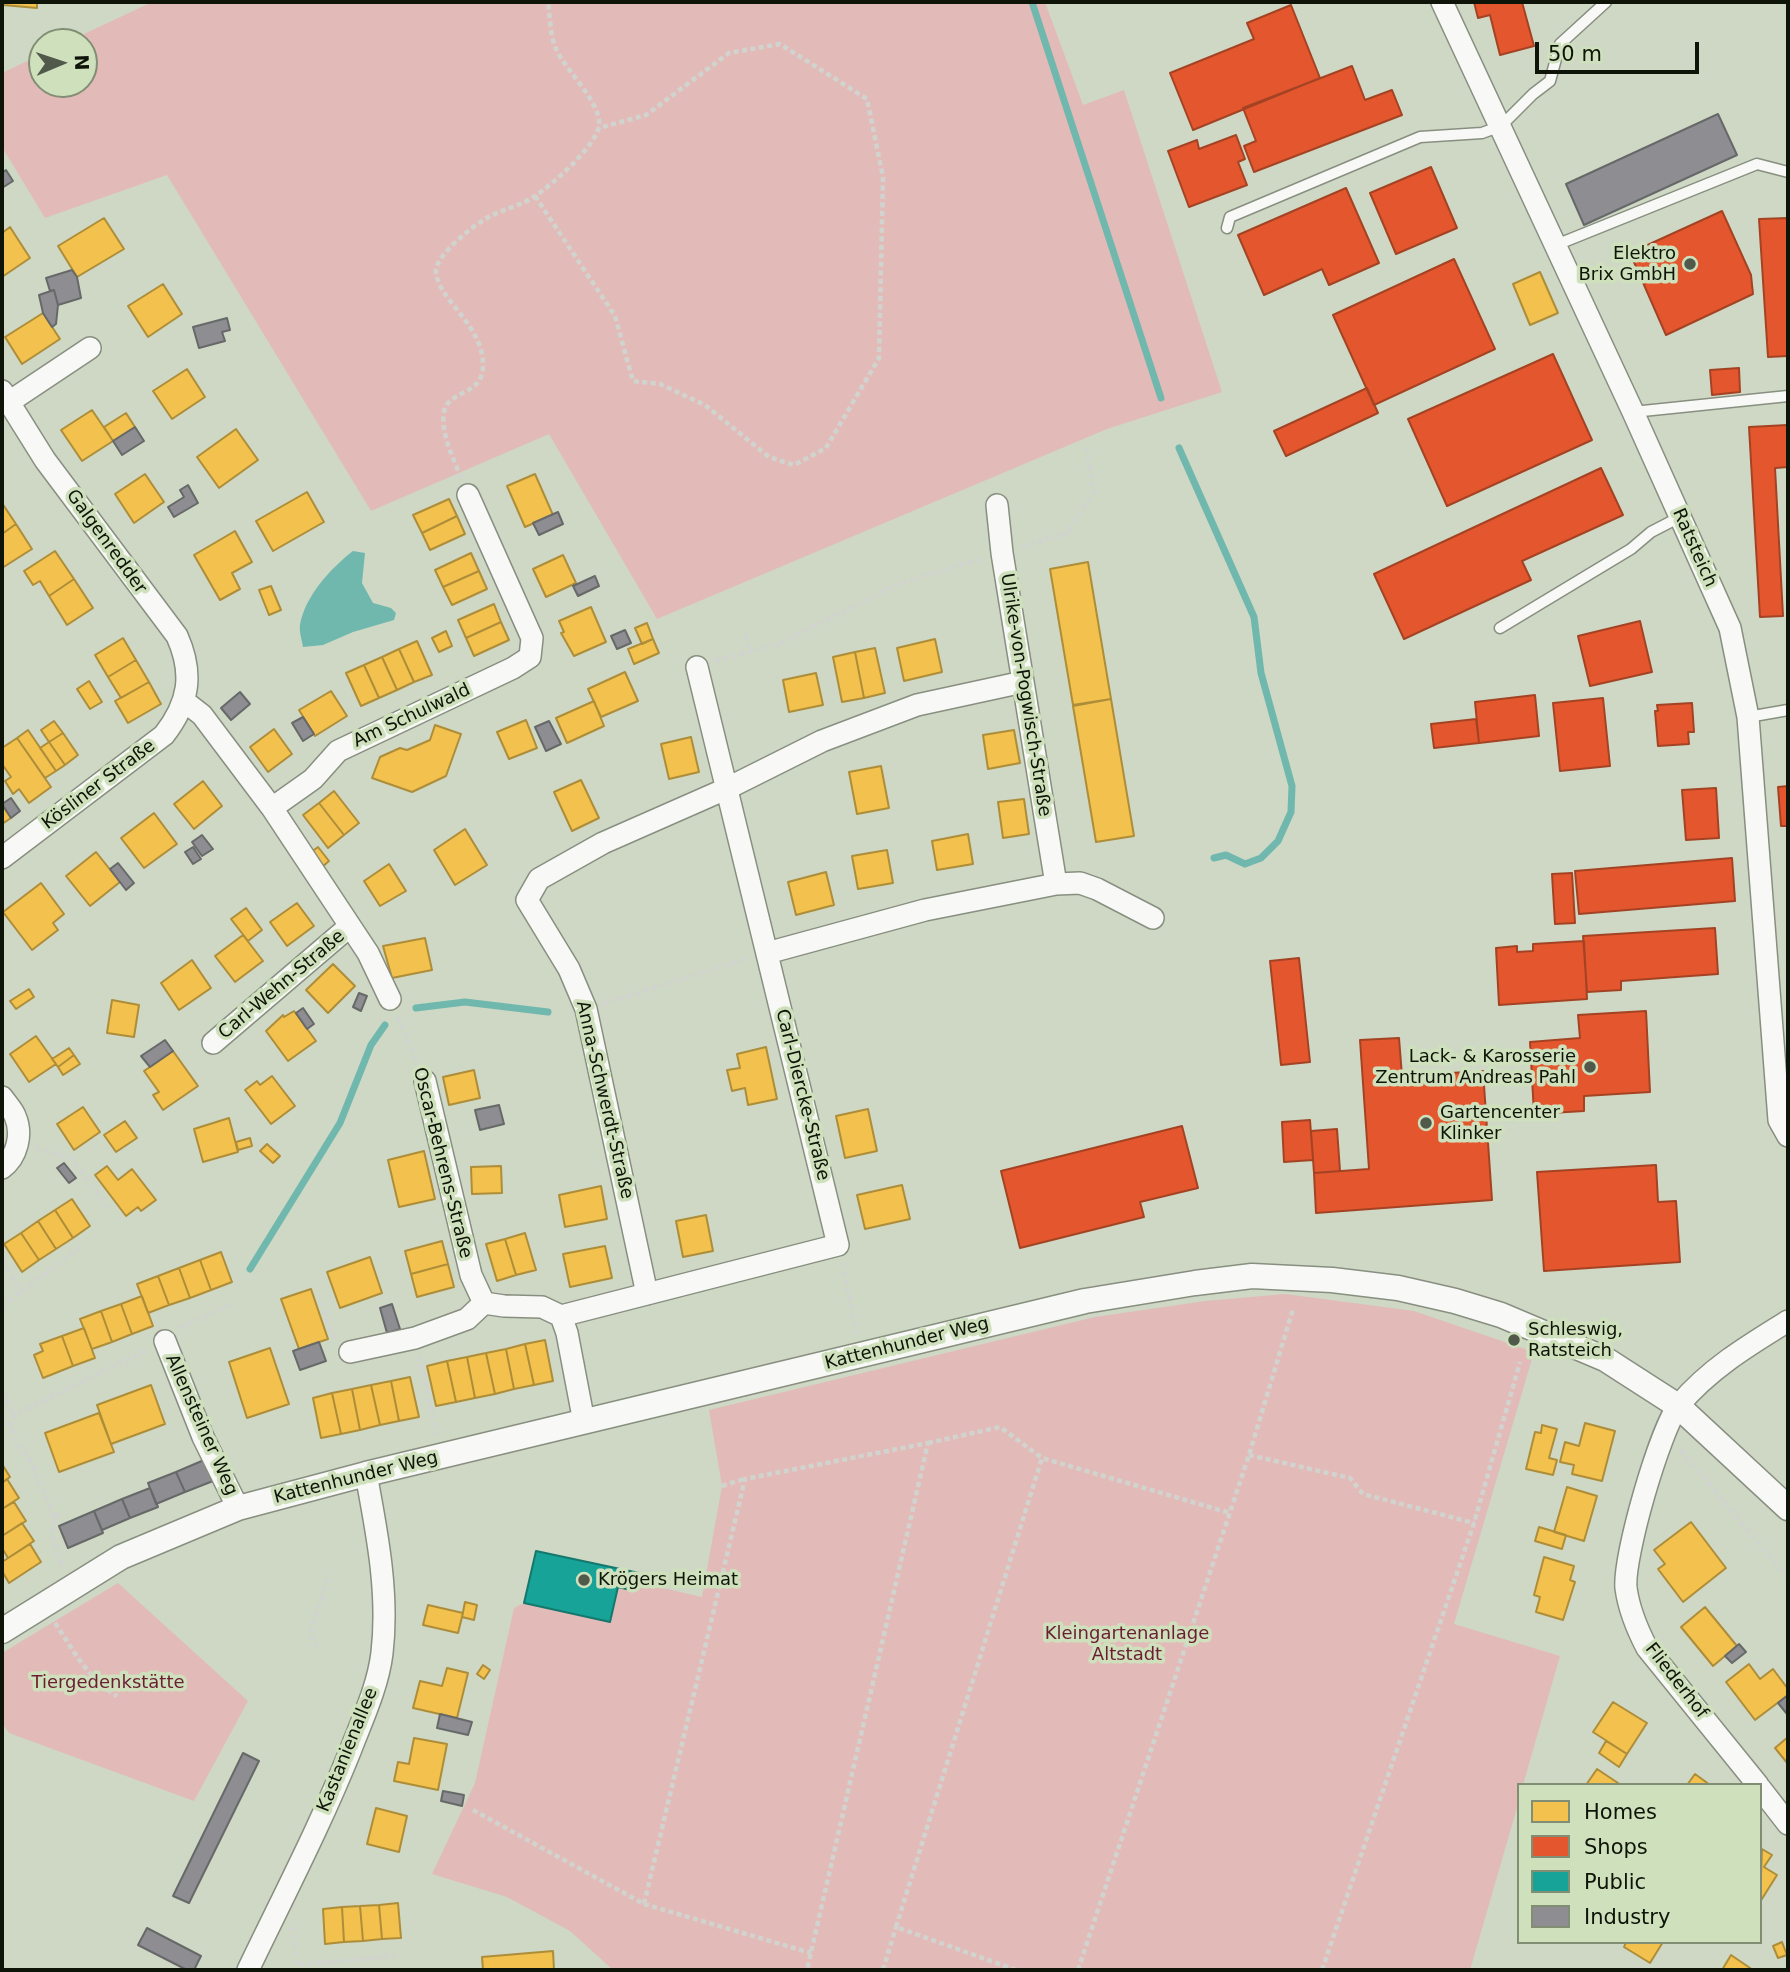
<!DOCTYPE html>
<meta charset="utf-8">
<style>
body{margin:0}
#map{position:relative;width:1790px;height:1972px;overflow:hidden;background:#ced8c4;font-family:"DejaVu Sans",sans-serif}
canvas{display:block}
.frame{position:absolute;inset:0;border:4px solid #0e1408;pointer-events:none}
.legend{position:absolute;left:1517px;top:1783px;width:245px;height:161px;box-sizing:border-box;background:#cfe0bc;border:2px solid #828e74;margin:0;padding:9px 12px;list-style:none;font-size:21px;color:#0e1408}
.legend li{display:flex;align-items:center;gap:14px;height:35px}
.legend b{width:35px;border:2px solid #828e74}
.north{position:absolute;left:28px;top:28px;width:70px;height:70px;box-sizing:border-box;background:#cfe0bc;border:2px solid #828e74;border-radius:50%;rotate:88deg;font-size:19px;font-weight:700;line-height:28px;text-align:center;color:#0e1408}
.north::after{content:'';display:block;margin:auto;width:24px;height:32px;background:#51594a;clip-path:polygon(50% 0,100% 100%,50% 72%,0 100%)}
.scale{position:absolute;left:1535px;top:42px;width:164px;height:32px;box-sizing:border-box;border:4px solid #0e1408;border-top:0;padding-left:9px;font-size:21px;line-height:24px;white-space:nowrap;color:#0e1408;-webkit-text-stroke:5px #cfe0bc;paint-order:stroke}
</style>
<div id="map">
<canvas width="1790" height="1972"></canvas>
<div class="frame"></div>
<ul class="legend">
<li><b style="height:19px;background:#f2c14e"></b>Homes</li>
<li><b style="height:19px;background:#e4572e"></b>Shops</li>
<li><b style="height:19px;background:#17a398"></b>Public</li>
<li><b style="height:19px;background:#8d8d92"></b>Industry</li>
</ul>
<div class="north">N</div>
<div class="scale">50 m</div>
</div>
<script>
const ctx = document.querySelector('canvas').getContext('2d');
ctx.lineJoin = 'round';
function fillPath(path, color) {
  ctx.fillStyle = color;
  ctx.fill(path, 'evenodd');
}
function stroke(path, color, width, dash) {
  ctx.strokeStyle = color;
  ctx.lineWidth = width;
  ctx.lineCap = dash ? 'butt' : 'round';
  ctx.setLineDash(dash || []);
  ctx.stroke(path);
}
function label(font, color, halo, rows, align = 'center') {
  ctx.font = font + ' "DejaVu Sans",sans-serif';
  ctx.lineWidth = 7;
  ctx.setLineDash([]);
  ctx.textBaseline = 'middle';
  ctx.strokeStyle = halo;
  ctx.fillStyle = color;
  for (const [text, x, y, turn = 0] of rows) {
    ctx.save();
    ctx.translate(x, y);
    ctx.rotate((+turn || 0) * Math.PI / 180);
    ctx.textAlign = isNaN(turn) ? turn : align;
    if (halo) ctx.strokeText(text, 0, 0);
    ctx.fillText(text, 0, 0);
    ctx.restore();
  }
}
const green = new Path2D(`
 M152 2H1045L1083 105 1124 90 1222 392 1107 429 657 619 549 434 371 511 167 175 45 218 2 147V73L42 54V84H84V42H67Z
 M1285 1294 1414 1311 1534 1352 1454 1624 1560 1656 1523 1785H1519V1801L1470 1970H613L570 1931 507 1897 432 1874 475 1783 514 1608 524 1603 610 1622 618 1587 635 1591 646 1584 702 1597 722 1486 709 1410 1095 1317 1205 1301Z
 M118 1583 248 1701 194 1801 9 1733 2 1723V1653Z`);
const water = new Path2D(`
 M353 551 365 553 362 583 373 603 391 608 396 613 394 620 353 632 323 645 303 647C302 640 299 632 300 625 305 596 331 568 353 551Z`);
const homes = new Path2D(`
 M3 2H37V8L3 5Z
 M104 218 124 249 77 277 58 246Z
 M10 227 30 258 2 277V233Z
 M1540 272 1558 313 1530 325 1513 284Z
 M163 284 182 314 148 337 128 306Z
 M43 313 60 339 22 364 5 337Z
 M187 369 205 397 172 419 153 391Z
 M92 410 113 441 82 461 61 430Z
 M126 413 135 427 113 441 104 427Z
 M236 429 258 460 219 488 197 457Z
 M145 474 164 502 134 523 115 494Z
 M535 474 553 515 525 527 507 486Z
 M307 492 324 522 273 551 256 521Z
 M449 499 457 516 422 533 413 515Z
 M2 503 16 524 2 534Z
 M457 516 465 534 430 550 422 533Z
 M16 524 32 549 2 568V534Z
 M235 531 252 562 232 573 240 589 220 600 194 555Z
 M55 551 74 579 49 596 40 581 33 585 24 571Z
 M471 553 479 571 443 587 435 570Z
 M563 555 576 583 546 597 533 569Z
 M1088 562 1111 699 1073 705 1050 569Z
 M479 571 487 589 452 605 443 587Z
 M74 579 93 608 67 625 49 596Z
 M271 586 281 610 269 615 259 590Z
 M494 604 501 622 466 638 458 620Z
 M591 607 606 642 574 656 561 633 564 632 559 621Z
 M501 622 509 640 474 656 466 638Z
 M647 623 653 639 642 644 635 628Z
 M446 631 452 646 439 652 432 638Z
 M123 638 136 660 108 677 95 655Z
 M653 639 659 653 634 664 628 649Z
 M935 639 942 672 904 681 897 648Z
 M417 641 432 675 414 682 399 649Z
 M875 648 885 693 864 698 855 652Z
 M399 649 414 682 397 690 382 657Z
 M855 652 864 698 842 702 833 657Z
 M382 657 397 690 379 698 364 665Z
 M136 660 149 682 121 698 108 677Z
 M364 665 379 698 361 706 346 673Z
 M625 672 638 701 601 717 588 689Z
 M816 673 823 705 789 712 783 680Z
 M89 681 102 702 90 709 77 689Z
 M149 682 161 704 128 723 115 701Z
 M331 691 347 716 315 736 299 710Z
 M1111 699 1134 836 1096 842 1073 706Z
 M594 701 604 726 567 743 556 718Z
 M526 720 537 748 509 759 497 732Z
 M54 721 63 733 49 742 41 730Z
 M435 725 461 734 446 776 412 792 372 778 380 757 400 748 407 750 430 740Z
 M274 729 292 754 268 772 250 747Z
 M28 730 56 771 45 778 17 738Z
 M1014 730 1020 763 988 769 983 735Z
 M63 733 78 755 65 765 49 742Z
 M691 737 699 772 669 779 661 744Z
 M17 738 51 787 29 803 19 789 13 794 5 781 11 777 2 764V748Z
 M49 742 65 765 56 771 40 748Z
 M881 766 889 808 857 814 849 772Z
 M581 780 599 818 572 831 554 792Z
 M203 781 222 806 194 829 174 804Z
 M334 791 359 823 344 835 319 803Z
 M1024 799 1029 834 1003 838 998 802Z
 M319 803 344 835 328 848 303 815Z
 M2 805 11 818 2 824Z
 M154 813 177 844 144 868 121 838Z
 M465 829 487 865 455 885 434 850Z
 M968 834 973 864 937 870 932 841Z
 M318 847 329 861 321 868 310 853Z
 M887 850 893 883 858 889 852 856Z
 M96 852 120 882 90 906 66 876Z
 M389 864 406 891 380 906 364 881Z
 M826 872 834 905 796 915 788 882Z
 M41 883 64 914 53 923 58 930 32 950 3 912Z
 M297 903 314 926 287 946 270 922Z
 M246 908 262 930 248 941 231 919Z
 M243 935 263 961 235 982 215 956Z
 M425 938 432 970 392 978 383 946Z
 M192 960 211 988 179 1010 161 983Z
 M333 964 355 986 328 1013 306 990Z
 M29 989 34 997 16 1009 10 1001Z
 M112 1000 139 1005 134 1037 107 1033Z
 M294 1011 316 1041 288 1061 266 1031 283 1015 284 1017Z
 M36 1036 56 1064 29 1082 10 1054Z
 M766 1047 777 1099 748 1105 745 1088 732 1091 727 1070 740 1068 737 1054Z
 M69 1048 74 1055 58 1067 52 1059Z
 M173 1051 198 1086 163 1110 153 1095 159 1092 144 1071Z
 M74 1055 80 1064 63 1075 58 1067Z
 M474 1070 480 1098 449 1105 443 1077Z
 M272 1076 295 1106 271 1124 245 1090 257 1081 260 1085Z
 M83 1107 100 1132 74 1150 57 1124Z
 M868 1109 877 1151 845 1158 836 1116Z
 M229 1118 238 1152 203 1162 194 1129Z
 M125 1121 137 1138 116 1152 104 1135Z
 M250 1138 252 1146 238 1150 236 1142Z
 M267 1144 280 1156 273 1163 260 1151Z
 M424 1151 435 1199 399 1207 388 1160Z
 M107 1166 118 1180 132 1169 156 1200 141 1211 138 1207 126 1216 95 1175Z
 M501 1166 502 1193 472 1194 471 1167Z
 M902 1185 910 1219 865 1229 857 1195Z
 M601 1186 607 1219 565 1227 559 1195Z
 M72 1199 90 1226 73 1238 55 1210Z
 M55 1210 73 1238 56 1249 38 1221Z
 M706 1215 713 1251 683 1257 676 1221Z
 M38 1221 56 1249 39 1260 21 1233Z
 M21 1233 39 1260 22 1272 4 1244Z
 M525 1233 536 1270 516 1275 505 1239Z
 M505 1239 516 1275 497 1281 486 1244Z
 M442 1241 448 1264 411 1274 405 1251Z
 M605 1246 612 1278 570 1287 563 1254Z
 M221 1252 232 1282 211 1290 200 1260Z
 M370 1257 382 1293 340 1308 327 1272Z
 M200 1260 211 1290 190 1298 179 1268Z
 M448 1264 454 1287 417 1297 411 1274Z
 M179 1268 190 1298 169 1305 158 1276Z
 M158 1276 169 1305 148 1313 137 1284Z
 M311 1289 328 1339 299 1349 281 1299Z
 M142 1296 153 1326 132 1334 121 1304Z
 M121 1304 132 1334 112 1342 101 1311Z
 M101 1311 112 1342 92 1349 80 1319Z
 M84 1328 95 1358 73 1366 62 1336Z
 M62 1336 73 1366 43 1378 34 1355 43 1351 40 1344Z
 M545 1340 553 1381 534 1385 525 1344Z
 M525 1344 534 1385 514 1389 506 1349Z
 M270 1348 289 1404 247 1418 229 1362Z
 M506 1349 514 1389 495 1394 486 1353Z
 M486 1353 495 1394 475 1398 467 1357Z
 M467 1357 475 1398 456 1402 447 1361Z
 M447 1361 456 1402 436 1406 427 1366Z
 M410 1377 419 1417 399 1421 391 1381Z
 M391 1381 399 1421 380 1425 371 1385Z
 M151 1385 165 1424 111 1444 97 1405Z
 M371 1385 380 1425 360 1430 352 1389Z
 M352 1389 360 1430 341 1434 332 1393Z
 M332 1393 341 1434 321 1438 313 1398Z
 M99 1413 114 1452 59 1472 45 1433Z
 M1585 1423 1615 1431 1602 1481 1572 1474 1574 1465 1560 1462 1565 1442 1579 1446Z
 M1542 1425 1557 1429 1549 1458 1557 1460 1553 1475 1526 1469 1535 1432 1541 1433Z
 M2 1464 10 1477 2 1483Z
 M7 1479 19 1498 2 1509V1483Z
 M1567 1487 1597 1496 1584 1541 1554 1532Z
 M14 1502 26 1521 2 1536V1509Z
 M1691 1522 1726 1568 1683 1602 1658 1569 1665 1564 1654 1550Z
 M22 1523 34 1541 8 1558 2 1548V1536Z
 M1539 1527 1566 1535 1562 1549 1535 1541Z
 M30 1544 41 1562 9 1583 2 1571V1562Z
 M1544 1557 1574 1566 1570 1580 1575 1582 1563 1620 1536 1612 1540 1597 1534 1595Z
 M465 1602 477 1605 474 1620 462 1617Z
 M428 1605 463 1613 458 1633 423 1625Z
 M1705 1607 1737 1646 1713 1666 1681 1627Z
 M1749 1664 1760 1679 1773 1669 1788 1689V1695L1755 1720 1726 1682Z
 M483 1665 490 1670 484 1679 477 1674Z
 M447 1668 468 1673 457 1718 413 1708 420 1681 442 1686Z
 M1613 1702 1647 1723 1627 1754 1593 1732Z
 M1788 1737V1764L1775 1748Z
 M414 1738 447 1744 438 1790 394 1781 398 1762 409 1764Z
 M1606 1741 1627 1754 1619 1767 1599 1753Z
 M1597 1769 1621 1785H1586Z
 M1695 1774 1706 1782 1710 1785H1687Z
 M376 1808 407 1816 399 1852 367 1844Z
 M1762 1849 1772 1855 1764 1867 1777 1875 1760 1902Z
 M398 1903 401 1938 382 1939 379 1905Z
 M379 1905 382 1939 363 1941 360 1906Z
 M360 1906 363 1941 344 1942 342 1907Z
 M342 1907 344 1942 325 1944 323 1909Z
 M1626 1942H1663L1650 1963 1624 1947Z
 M1782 1942 1787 1955 1778 1958 1773 1946Z
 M553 1951 554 1970H483L482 1957Z
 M1731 1955 1753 1970H1722Z`);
const shops = new Path2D(`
 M1474 2H1522L1534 46 1500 55 1490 15 1478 18Z
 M1291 5 1320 78 1193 130 1170 73 1254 39 1247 23Z
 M1352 66 1365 100 1392 90 1402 115 1254 172 1244 146 1256 141 1243 108Z
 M1236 135 1245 159 1238 162 1247 185 1189 207 1168 151 1197 140 1199 149Z
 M1431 167 1457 228 1396 254 1370 193Z
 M1346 188 1379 263 1329 285 1322 269 1264 295 1238 235Z
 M1722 211 1751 275 1753 294 1666 335 1630 253Z
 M1788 218V356L1768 357 1759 219Z
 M1454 259 1495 349 1374 405 1333 315Z
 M1553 354 1592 440 1447 506 1408 419Z
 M1739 368 1740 392 1712 395 1710 370Z
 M1367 388 1378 413 1286 456 1274 431Z
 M1788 425V467L1775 468 1783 616 1760 617 1749 427Z
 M1601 468 1623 515 1522 561 1531 580 1404 639 1374 574Z
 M1640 621 1652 672 1590 686 1578 636Z
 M1535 695 1539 736 1479 743 1475 702Z
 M1603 698 1610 766 1560 771 1553 703Z
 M1692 703 1694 732H1688L1689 744 1658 746 1655 711H1658L1657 705Z
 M1476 719 1479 743 1434 748 1431 724Z
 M1788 786V826H1781L1778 787Z
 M1716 788 1719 838 1686 840 1682 790Z
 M1732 858 1735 901 1579 914 1575 871Z
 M1572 873 1575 923 1555 924 1552 874Z
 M1715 928 1718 974 1621 981V990L1587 992 1583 936Z
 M1584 941 1587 999 1499 1005 1496 948 1517 946V952L1533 951V944Z
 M1299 958 1310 1062 1281 1065 1270 961Z
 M1646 1011 1650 1092 1584 1096V1111L1534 1114 1530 1042 1580 1038 1578 1015Z
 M1399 1038 1402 1076 1483 1071 1492 1200 1316 1213 1314 1173 1369 1169 1360 1040Z
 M1310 1120 1313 1160 1284 1162 1282 1122Z
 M1182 1126 1198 1188 1140 1202 1144 1217 1020 1248 1001 1171Z
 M1337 1129 1340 1171 1314 1173 1311 1131Z
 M1656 1165 1658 1202 1676 1201 1680 1262 1544 1271 1537 1172Z`);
const public = new Path2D(`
 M536 1551 639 1573 635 1591 618 1587 610 1622 524 1603Z`);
const industry = new Path2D(`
 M1718 114 1737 155 1584 225 1566 184Z
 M6 170 13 181 2 188V173Z
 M72 270 77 277 81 298 58 305 54 290 50 291 46 278Z
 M54 290 58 305 56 324 52 327 43 313 39 295Z
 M227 318 230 330 222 332 225 341 199 348 193 327Z
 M135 427 144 441 122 455 113 441Z
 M188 485 198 503 174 517 168 507 184 497 180 490Z
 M558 512 563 524 539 535 533 523Z
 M595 576 599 586 578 596 573 586Z
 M625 630 631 643 617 649 611 636Z
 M240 692 250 704 231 720 221 708Z
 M303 717 314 734 303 741 292 723Z
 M549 721 561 744 546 751 535 727Z
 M11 798 20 811 11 818 2 804Z
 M202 835 213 849 202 856 192 842Z
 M193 847 201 859 193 864 185 852Z
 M118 863 134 883 126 890 110 869Z
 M359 993 367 996 361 1011 353 1007Z
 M303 1008 314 1024 307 1029 296 1013Z
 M165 1040 173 1051 150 1067 141 1056Z
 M499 1105 504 1124 480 1130 475 1110Z
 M64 1163 76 1178 69 1183 57 1168Z
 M392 1304 400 1329 387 1333 380 1308Z
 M319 1342 326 1361 300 1370 293 1351Z
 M204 1460 213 1481 185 1492 176 1472Z
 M176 1472 185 1492 156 1504 148 1483Z
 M150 1488 158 1507 130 1518 122 1499Z
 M122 1499 130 1518 102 1530 94 1511Z
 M94 1511 103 1533 68 1548 59 1526Z
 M1739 1644 1746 1652 1732 1663 1725 1656Z
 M1788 1695V1714H1787L1778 1703Z
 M440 1714 472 1722 468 1735 437 1728Z
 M243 1753 259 1761 189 1903 173 1896Z
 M443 1791 464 1795 462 1806 441 1801Z
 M147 1928 201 1956 194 1970H187L138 1945Z`);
const stream = new Path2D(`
 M1032 2 1161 398
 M1179 448 1254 617 1261 673 1292 786 1291 812 1278 841 1261 858 1245 864 1226 855 1214 858
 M416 1008 465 1002 548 1012
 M250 1269 340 1123 371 1045 385 1025`);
const path = new Path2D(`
 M535 196 615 316 633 381 660 384 705 405 769 457 794 465 826 448 879 358 883 177 867 99 780 44 729 53 646 115 599 128
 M461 478C454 459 440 433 444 412 448 390 482 396 483 367 485 325 435 298 436 270 438 253 473 226 487 218 502 209 521 206 535 196 552 185 596 146 599 126 602 103 566 71 556 49 550 36 550 16 548 2
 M1022 547 1067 533 1094 492 1086 446
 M746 635 750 652
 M715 661 778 644 898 584 984 558
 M603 1004 749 958
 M398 1017 418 1064
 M36 1148 72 1159 110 1211
 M2 1261 21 1292
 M842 1263 857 1334
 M321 1302 335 1341
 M2 1306 82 1246
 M180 1328 233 1304
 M419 1356 437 1436
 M2 1396 5 1395 14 1415
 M928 1443 1000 1427 1042 1458
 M1681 1450 1788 1578
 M1249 1455 1350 1478 1363 1494 1474 1523
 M722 1486 744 1479
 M60 1515 54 1517 52 1535 63 1568
 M54 1517 30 1459 16 1442 10 1424 14 1415 147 1350
 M55 1623C74 1651 88 1679 117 1696
 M317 1647 310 1634 329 1574
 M473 1810 644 1904 745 1479 928 1443 807 1970
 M644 1904 811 1953
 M289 1928 293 1930 296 1965 395 1956
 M883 1970 896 1927
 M1016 1970 896 1927 1042 1458 1230 1513
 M1078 1970 1249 1455 1293 1309
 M1322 1970 1474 1523 1520 1362`);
const service = new Path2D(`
 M1227 228 1230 217 1420 137 1482 133 1501 126 1533 94 1550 81 1560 44 1606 2
 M1556 245 1757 164 1788 172
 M1633 412 1788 396
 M1500 628 1631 549 1651 532 1680 517
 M1748 717 1788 710`);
const minor = new Path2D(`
 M1442 2 1633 412 1730 628 1748 717 1779 1120 1788 1136
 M2 391 45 460 177 636C194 674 189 703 164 735L2 858
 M9 402 90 348
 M997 505 1002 553 1056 884
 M184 701 202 715 272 808 313 779 338 751 513 668 530 657 532 638 468 495
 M272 808 368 953 390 999
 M767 953 925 910 1056 884 1080 883 1097 889 1153 918
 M213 1043 350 926
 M425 1081 471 1275 484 1303 504 1306 542 1307 561 1316 567 1333 584 1422
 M2 1097C6 1103 13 1110 15 1116 23 1134 17 1157 2 1168
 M647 1294 586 1009 569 969 527 900 539 879 603 843 728 788 822 741 917 705 1023 682
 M561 1316 838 1245 697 667
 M165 1341 203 1437 238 1508
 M350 1352 415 1338 467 1319 484 1303
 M1758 1785 1647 1648C1637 1629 1629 1610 1626 1588 1623 1557 1660 1429 1679 1405 1709 1369 1749 1345 1788 1321
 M1760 1788 1788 1824
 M248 1970C283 1897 321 1824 351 1749 363 1718 378 1686 382 1653 389 1593 377 1533 366 1474`);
const tertiary = new Path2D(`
 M2 1631 121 1557 238 1508 366 1474 1085 1301 1195 1283 1252 1276 1332 1280 1398 1288 1455 1301 1501 1315 1605 1359 1678 1406 1788 1508`);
const markers = [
 [1690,264,7,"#51594a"],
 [1590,1067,7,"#51594a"],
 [1426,1123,7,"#51594a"],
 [1514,1340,7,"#51594a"],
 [584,1580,7,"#51594a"]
];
const poiNames = [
 ["Elektro",1676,254,"right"],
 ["Brix GmbH",1676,275,"right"],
 ["Lack- & Karosserie",1576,1057,"right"],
 ["Zentrum Andreas Pahl",1576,1078,"right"],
 ["Gartencenter",1440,1113],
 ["Klinker",1440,1134],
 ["Schleswig,",1528,1330],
 ["Ratsteich",1528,1351],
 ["Krögers Heimat",598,1580]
];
const streetNames = [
 ["Galgenredder",106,542,54],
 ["Ratsteich",1694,548,66],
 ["Ulrike-von-Pogwisch-Straße",1025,695,81],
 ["Am Schulwald",412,716,-25],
 ["Kösliner Straße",99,785,-37],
 ["Carl-Wehn-Straße",282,985,-40],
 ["Carl-Diercke-Straße",802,1095,76],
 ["Anna-Schwerdt-Straße",604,1100,77],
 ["Oscar-Behrens-Straße",442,1163,76],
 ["Kattenhunder Weg",907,1344,-14],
 ["Allensteiner Weg",201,1425,66],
 ["Kattenhunder Weg",356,1478,-14],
 ["Fliederhof",1676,1681,52],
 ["Kastanienallee",348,1750,-68]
];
const parkNames = [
 ["Kleingartenanlage",1127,1634],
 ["Altstadt",1127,1655],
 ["Tiergedenkstätte",108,1683]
];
fillPath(green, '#e2bbb9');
fillPath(water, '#70b8ae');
fillPath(homes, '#f2c14e');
stroke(homes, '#ae8d39', 2);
fillPath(shops, '#e4572e');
stroke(shops, '#a44323', 2);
fillPath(public, '#17a398');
stroke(public, '#14786d', 2);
fillPath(industry, '#8d8d92');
stroke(industry, '#676969', 2);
stroke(stream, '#70b8ae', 7);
stroke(service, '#888f80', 13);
stroke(minor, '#888f80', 24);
stroke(tertiary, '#888f80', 27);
stroke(path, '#d1d4ce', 4.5, [5, 3.5]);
stroke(service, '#f8f9f6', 10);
stroke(minor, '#f8f9f6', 21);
stroke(tertiary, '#f8f9f6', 24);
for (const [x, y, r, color] of markers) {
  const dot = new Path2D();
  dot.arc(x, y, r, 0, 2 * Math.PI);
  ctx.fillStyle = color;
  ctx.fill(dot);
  stroke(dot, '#cfe0bc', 2.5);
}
label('18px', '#0e1408', '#cfe0bc', poiNames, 'left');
label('18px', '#0e1408', '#cfe0bc', streetNames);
label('18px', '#6b1d31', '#cfe0bc', parkNames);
</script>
